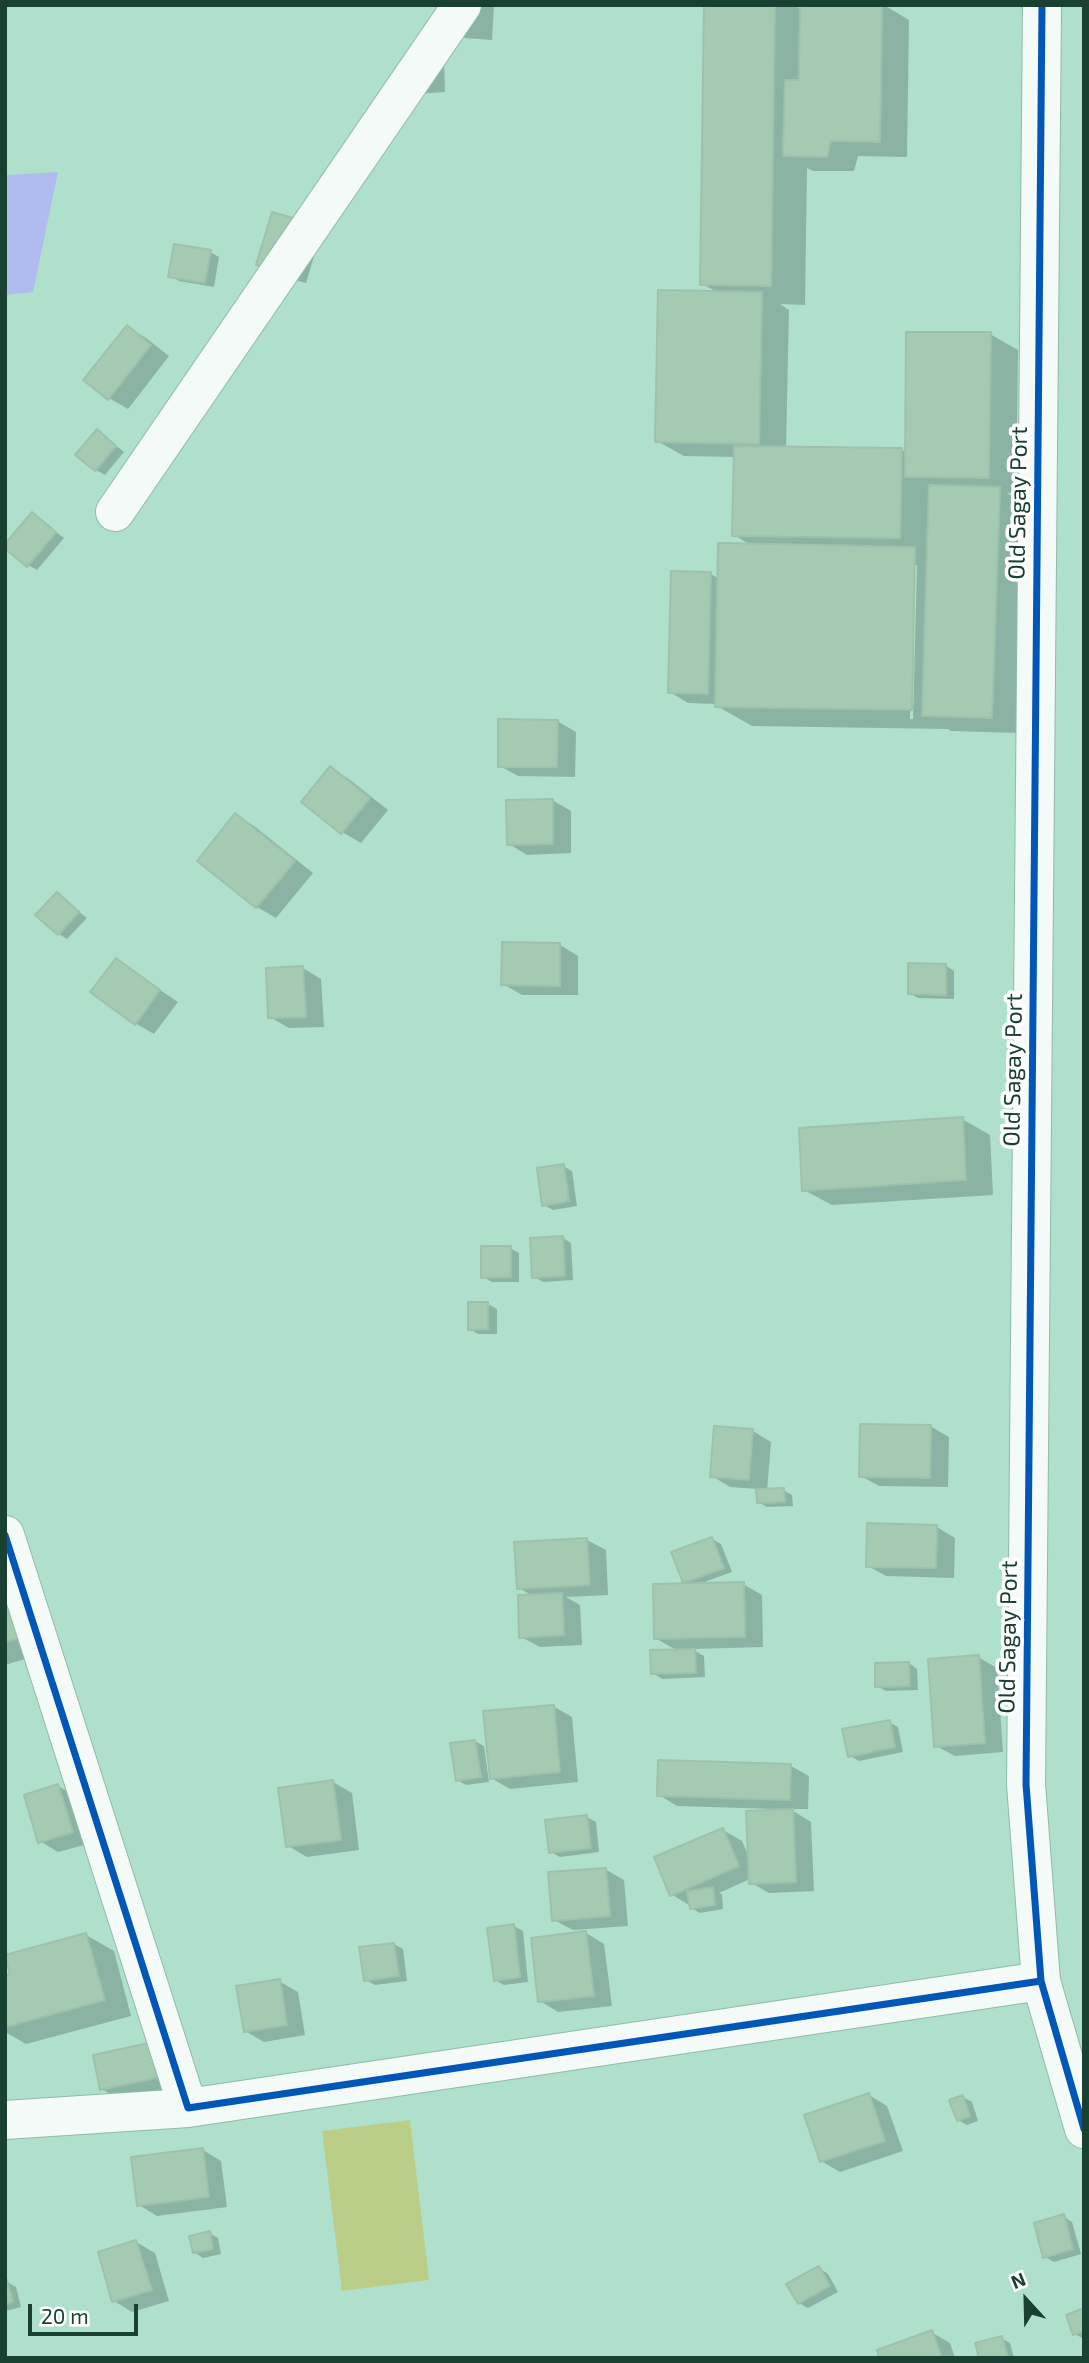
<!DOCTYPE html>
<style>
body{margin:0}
#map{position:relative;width:1089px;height:2363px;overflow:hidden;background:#aee0cc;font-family:"Exo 2",sans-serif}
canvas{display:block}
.frame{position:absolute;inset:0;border:7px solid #194132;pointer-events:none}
.north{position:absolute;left:991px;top:2265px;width:70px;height:70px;-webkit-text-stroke:5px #fff;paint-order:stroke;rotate:338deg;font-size:19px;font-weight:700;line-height:28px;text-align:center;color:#194132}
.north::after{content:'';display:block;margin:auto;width:24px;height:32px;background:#194132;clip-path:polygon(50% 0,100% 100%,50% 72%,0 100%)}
.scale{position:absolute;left:28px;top:2304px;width:110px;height:32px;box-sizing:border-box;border:4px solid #194132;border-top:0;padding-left:9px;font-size:21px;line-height:24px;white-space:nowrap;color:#194132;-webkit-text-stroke:5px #fff;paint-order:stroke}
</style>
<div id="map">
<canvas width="1089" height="2363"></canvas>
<div class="frame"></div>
<div class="north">N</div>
<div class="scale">20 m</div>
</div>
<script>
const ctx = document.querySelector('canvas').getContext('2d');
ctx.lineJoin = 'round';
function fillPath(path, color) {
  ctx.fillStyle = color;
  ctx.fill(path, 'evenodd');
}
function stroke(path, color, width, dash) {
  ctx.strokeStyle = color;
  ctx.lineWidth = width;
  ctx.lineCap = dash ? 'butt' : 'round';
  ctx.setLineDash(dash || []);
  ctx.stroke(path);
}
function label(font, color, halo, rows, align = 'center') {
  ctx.font = font + ' "Exo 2",sans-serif';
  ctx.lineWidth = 7;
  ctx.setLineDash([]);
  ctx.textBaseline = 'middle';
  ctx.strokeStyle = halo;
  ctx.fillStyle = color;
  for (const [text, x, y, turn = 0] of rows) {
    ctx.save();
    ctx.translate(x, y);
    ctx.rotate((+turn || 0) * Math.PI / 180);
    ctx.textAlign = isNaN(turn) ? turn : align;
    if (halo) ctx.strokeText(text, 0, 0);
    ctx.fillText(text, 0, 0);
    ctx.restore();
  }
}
const green = new Path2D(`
 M410 2120 429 2280 342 2291 322 2131Z`);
const water = new Path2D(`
 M58 172 33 292 5 295V175Z`);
const shadow = new Path2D(`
 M447 5H494L492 40 465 38 446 28Z
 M706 5H794L802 10V5H884L909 20 907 157 858 156 854 171H813L807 168 805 305 780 304 789 310 786 448 901 449 907 453 990 334 1018 350 1016 493H1007L1027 504 1019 733 951 731 948 729 752 726 717 706V704L688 703 670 692 711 574 719 579 752 546 734 535 736 457 684 456 657 441 719 293 702 284ZM913 565H917L913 719H910Z
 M444 61 445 92 414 94Z
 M321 233 306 283 277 275Z
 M210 252 219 257 214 287 179 281 170 276Z
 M127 327 146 338 169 356 128 409 109 398Z
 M97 431 124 452 105 475 96 470Z
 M32 514 64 538 37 570 28 565Z
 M557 721 576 732 575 777 518 776 500 766Z
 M330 769 349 779 388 810 361 843 342 832 304 802Z
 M552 800 571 811V853L527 855 509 844Z
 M236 815 254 826 313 873 276 918 257 907 199 860Z
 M57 894 87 918 67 939 59 934Z
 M560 945 578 956V995H522L503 984Z
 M116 960 178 1002 154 1034 135 1023Z
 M945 965 954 971V999L918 998 909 993Z
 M303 968 321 979 324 1027 289 1028 270 1017Z
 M962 1119 990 1135 993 1195 832 1205 804 1190Z
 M563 1166 572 1171 577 1206 553 1210 544 1205Z
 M563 1238 571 1243 573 1280 543 1282 534 1277Z
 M510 1248 519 1253V1282H492L483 1277Z
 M488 1304 497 1309V1334H478L469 1329Z
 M930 1426 949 1437 948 1487 879 1486 861 1476Z
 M716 1428 753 1431 771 1442 767 1491 783 1490 792 1495 793 1506 767 1507 758 1502V1489L730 1487 712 1476Z
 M937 1527 955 1538 954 1578 886 1576 868 1566Z
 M712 1539 721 1544 732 1572 699 1584H743L762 1595 763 1647 692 1649 704 1656 705 1677 662 1679 653 1673 678 1651 655 1638 691 1585 684 1581Z
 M587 1540 606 1550 608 1595 566 1597 580 1605 582 1645 540 1647 521 1637 533 1596 519 1588Z
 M5 1556 58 1649 5 1665Z
 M978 1657 997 1668 1003 1752 955 1756 936 1746Z
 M909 1663 917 1669 918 1690 886 1691 877 1686Z
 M553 1706 572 1717 578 1782 510 1789 491 1778Z
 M889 1722 898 1727 903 1752 859 1761 850 1756Z
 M475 1741 484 1746 489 1782 466 1785 457 1780Z
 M791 1766 809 1776 808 1809H790L811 1822 814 1891 769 1893 750 1882V1879L719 1893 722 1894 723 1909 700 1913 691 1908V1903L689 1905 671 1894 723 1830 742 1841 749 1857 775 1809 677 1806 659 1795Z
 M333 1782 352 1793 359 1850 307 1857 288 1846Z
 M58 1786 77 1797 91 1843 58 1852 40 1841Z
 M587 1817 596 1822 599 1852 560 1857 551 1852Z
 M605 1869 624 1880 628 1926 573 1930 554 1920Z
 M514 1926 523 1931 528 1982 504 1985 495 1980Z
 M586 1933 604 1944 612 2006 558 2012 540 2001Z
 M86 1935 114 1951 131 2016 26 2044 5 2032V1977L12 1975Z
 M394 1944 403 1949 407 1981 375 1985 366 1980Z
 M279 1981 298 1992 305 2035 264 2042 245 2031Z
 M158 2043 183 2087 120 2100 102 2089Z
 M869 2095 887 2106 903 2151 840 2172 821 2161Z
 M963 2097 972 2102 978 2121 967 2125 958 2120Z
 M203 2150 221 2161 227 2207 157 2216 139 2205Z
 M1063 2216 1072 2222 1081 2254 1054 2262 1045 2257Z
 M209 2233 218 2238 221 2254 203 2258 194 2252Z
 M136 2242 155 2253 169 2301 132 2312 114 2301Z
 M819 2268 828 2274 838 2292 808 2308 799 2303Z
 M7 2282 16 2287 21 2307 5 2311V2283Z
 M1084 2310V2339L1075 2334Z
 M931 2332 950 2343 955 2358H881Z
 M1001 2338 1010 2343 1014 2358H981Z`);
const building = new Path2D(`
 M704 5H775L771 286 700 285Z
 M800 5H882L880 142 831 141 827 157 783 156 785 80H799Z
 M272 212 303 221 288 273 256 265Z
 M174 244 211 250 205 283 168 277Z
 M658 290 762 292 759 444 655 442Z
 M127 325 151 345 108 400 83 380Z
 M906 332H991L989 478 905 477Z
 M97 429 116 446 95 471 75 455Z
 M734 446 902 448 900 538 732 536Z
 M929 485 1000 487 992 718 922 716Z
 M32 512 56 532 27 567 5 549V544Z
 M718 543 915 547 912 710 715 707Z
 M671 571 711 572 708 694 668 693Z
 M498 719 558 720 557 767H498Z
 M330 766 370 798 341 834 301 802Z
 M553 799V844L507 845 506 800Z
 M235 813 295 861 256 908 197 861Z
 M57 892 79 912 58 935 35 915Z
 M502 942 560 943V986L501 985Z
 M116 958 160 990 135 1025 90 992Z
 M908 963 946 964V995L908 994Z
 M303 966 306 1017 268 1018 266 968Z
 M963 1117 966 1180 802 1191 799 1128Z
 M564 1164 569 1201 542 1206 537 1168Z
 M563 1236 565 1276 532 1278 530 1238Z
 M481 1246H511V1277L481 1278Z
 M468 1302H488V1329L468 1330Z
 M860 1424 931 1425 930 1478 859 1477Z
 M714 1426 753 1429 749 1480 710 1477Z
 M784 1488 785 1502 757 1503 756 1489Z
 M867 1523 937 1525 936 1568 866 1567Z
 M712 1537 724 1568 683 1583 671 1552Z
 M587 1538 590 1585 517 1589 514 1542Z
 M5 1554 32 1634 5 1642Z
 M744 1582 745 1637 654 1639 653 1584Z
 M562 1593 564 1635 519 1638 518 1595Z
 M695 1649 696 1673 651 1674 650 1650Z
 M979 1655 985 1743 934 1747 928 1659Z
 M909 1662 910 1686 875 1687V1663Z
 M554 1705 560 1772 490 1779 483 1711Z
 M890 1720 895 1747 848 1757 842 1729Z
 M475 1740 481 1777 456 1781 450 1743Z
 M658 1760 791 1764 790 1800 657 1796Z
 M333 1780 341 1840 286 1847 278 1788Z
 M58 1784 73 1832 38 1843 24 1795Z
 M793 1809 796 1882 749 1884 746 1811Z
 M587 1815 591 1848 549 1853 545 1820Z
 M723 1828 739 1866 670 1896 654 1857Z
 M606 1868 610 1916 552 1921 548 1872Z
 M713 1887 715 1905 690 1909 687 1891Z
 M514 1924 520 1977 494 1981 487 1928Z
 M586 1931 594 1996 538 2002 531 1938Z
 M86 1933 105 2000 5 2027V1975L10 1974 5 1955Z
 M394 1943 399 1976 364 1981 359 1947Z
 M280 1979 287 2025 244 2032 236 1986Z
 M158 2041 165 2076 100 2090 93 2055Z
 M869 2093 885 2141 820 2162 804 2115Z
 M963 2095 970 2116 957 2121 949 2100Z
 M203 2148 209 2197 137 2206 131 2157Z
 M1064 2214 1073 2249 1043 2258 1034 2223Z
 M210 2231 213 2249 193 2253 189 2236Z
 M136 2240 152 2290 112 2302 98 2252Z
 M819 2266 830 2286 798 2304 786 2284Z
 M7 2280 13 2302 5 2304V2281Z
 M1084 2308V2331L1073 2335 1066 2315Z
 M932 2330 942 2358H879L877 2350Z
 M1002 2336 1008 2358H979L975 2343Z`);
const minor = new Path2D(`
 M1042 5 1026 1784 1041 1981 1084 2129
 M115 512 462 5
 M5 1535 188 2108 1041 1981
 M5 2120 188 2108`);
const cycleway = new Path2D(`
 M1042 5 1026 1784 1041 1981 1084 2129
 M5 1535 188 2108 1041 1981`);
const streetNames = [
 ["Old Sagay Port",1018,503,-89],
 ["Old Sagay Port",1013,1070,-89],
 ["Old Sagay Port",1008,1637,-89]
];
fillPath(green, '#bace88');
fillPath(water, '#b1bcee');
fillPath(shadow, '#0003');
fillPath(building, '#a4cbb2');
stroke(building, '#9ec1ac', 2);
stroke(minor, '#92baaa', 40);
stroke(minor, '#f3faf7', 38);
stroke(cycleway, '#0057b8', 7);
label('23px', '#194132', '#fff', streetNames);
</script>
